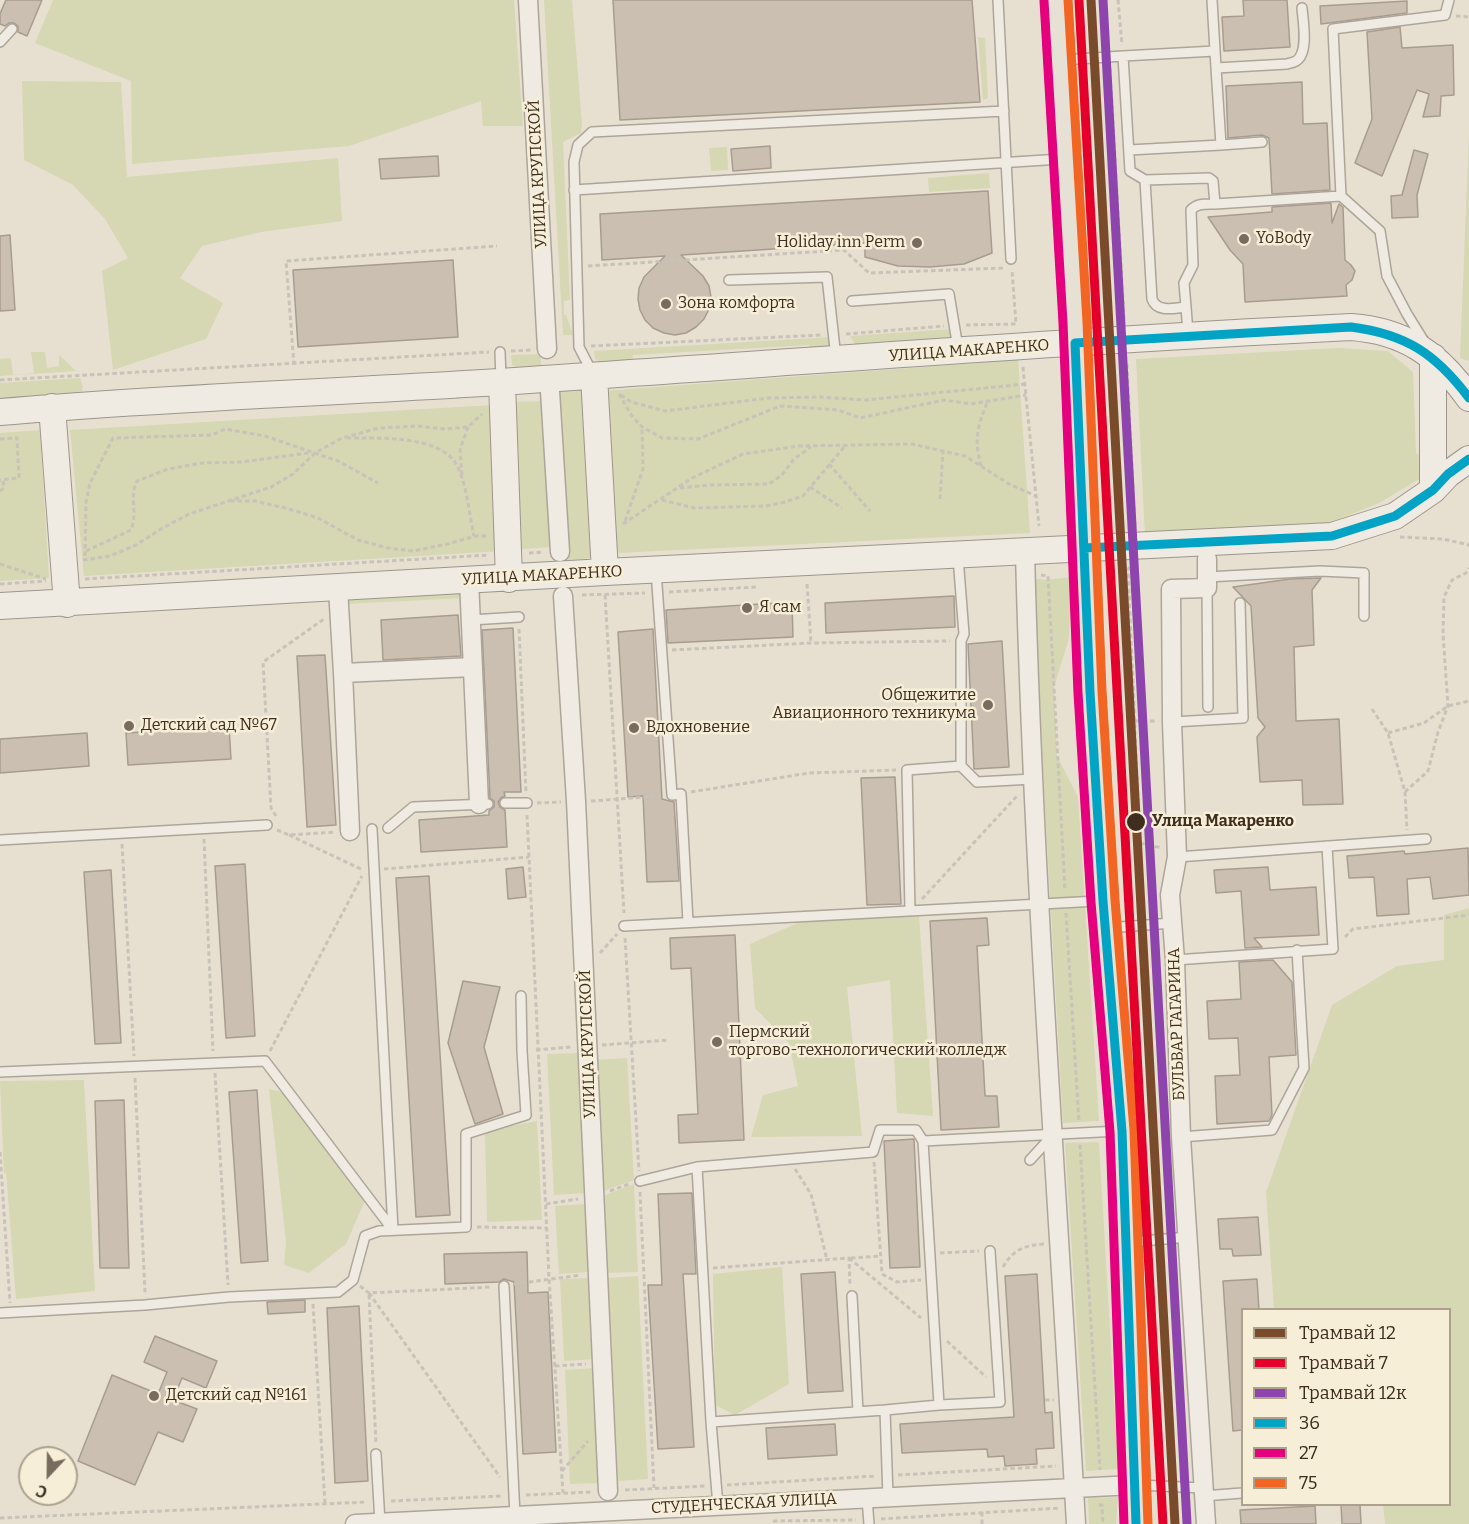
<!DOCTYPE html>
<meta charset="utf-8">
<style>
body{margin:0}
#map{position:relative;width:1469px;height:1524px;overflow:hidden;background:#e7e0d1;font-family:Bitter,serif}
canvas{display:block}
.legend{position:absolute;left:1241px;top:1308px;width:210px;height:198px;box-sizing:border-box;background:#f7eed8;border:2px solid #ada18e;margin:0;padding:8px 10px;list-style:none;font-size:18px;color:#3d2e20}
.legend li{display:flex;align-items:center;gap:12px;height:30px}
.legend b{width:30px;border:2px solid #ada18e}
.north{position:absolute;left:18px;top:1446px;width:60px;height:60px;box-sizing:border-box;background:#f7eed8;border:2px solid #ada18e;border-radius:50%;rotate:202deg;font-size:16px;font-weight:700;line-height:24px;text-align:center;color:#3d2e20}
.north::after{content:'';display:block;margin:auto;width:21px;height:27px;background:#786c5e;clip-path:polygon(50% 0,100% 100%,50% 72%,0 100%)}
</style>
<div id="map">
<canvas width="1469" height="1524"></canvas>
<ul class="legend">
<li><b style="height:8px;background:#7a4b2a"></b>Трамвай 12</li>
<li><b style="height:8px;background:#e4002b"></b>Трамвай 7</li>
<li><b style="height:8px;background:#8e44ad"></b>Трамвай 12к</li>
<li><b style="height:8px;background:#03a3c5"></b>36</li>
<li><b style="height:8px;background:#e5007d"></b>27</li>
<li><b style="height:8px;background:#f26522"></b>75</li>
</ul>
<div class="north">С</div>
</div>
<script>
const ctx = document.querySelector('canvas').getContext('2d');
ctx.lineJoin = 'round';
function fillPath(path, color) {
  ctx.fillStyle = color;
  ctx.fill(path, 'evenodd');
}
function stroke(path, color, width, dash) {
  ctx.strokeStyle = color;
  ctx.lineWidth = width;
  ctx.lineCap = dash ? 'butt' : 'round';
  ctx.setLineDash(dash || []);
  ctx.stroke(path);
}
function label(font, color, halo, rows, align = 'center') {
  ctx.font = font + ' Bitter,serif';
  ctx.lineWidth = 5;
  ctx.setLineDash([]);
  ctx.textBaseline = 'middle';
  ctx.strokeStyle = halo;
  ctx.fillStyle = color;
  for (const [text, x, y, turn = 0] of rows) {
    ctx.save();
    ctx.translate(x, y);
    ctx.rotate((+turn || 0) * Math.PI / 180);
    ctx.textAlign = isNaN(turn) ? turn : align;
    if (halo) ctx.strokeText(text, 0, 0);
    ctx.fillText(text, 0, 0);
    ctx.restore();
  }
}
const green = new Path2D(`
 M53 0H514L523 126H483L481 101 349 146 132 164 131 81 35 43Z
 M544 0H572L582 124 581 133 563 142 570 300 564 301V315H566L573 335H563Z
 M978 37 985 38 988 98 983 100Z
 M22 81 121 82 127 177 338 158 342 221 261 232 202 246 180 278 223 303 206 339 113 370 102 271 128 258 105 219 73 185 24 160Z
 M1469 132V361L1460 358Z
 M727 147 728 170 711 171 709 148Z
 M989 173 990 188 929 192 928 178Z
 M953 329V335L949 342 857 347 850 336Z
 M832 337C830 351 821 351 809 351V345L633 355 632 362 601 363 595 359 594 351Z
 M1339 348 1388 351 1413 372 1416 453 1424 457 1426 475 1379 503 1330 523 1145 535 1136 359Z
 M31 352H45L47 368 59 366V355L76 371 0 376V359L11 358 13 375 34 373Z
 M541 354V369L523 370 512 365 511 355Z
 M1018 360 1030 533 617 553 602 391Z
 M80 378 83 387 80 396 0 402V383Z
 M586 387 595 558 568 560 559 389Z
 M544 401 552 547 521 549 513 402Z
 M492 405 503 551 84 576 70 430Z
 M40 430 49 578 0 581V433Z
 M1071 577 1069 638 1054 687 1057 756 1078 797 1099 1121 1063 1123 1032 578 1045 580Z
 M462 590 466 598 344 604 345 595Z
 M1469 908V1524H1385L1383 1505 1450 1504V1310L1274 1309 1266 1192 1332 1005 1397 966 1444 960V915Z
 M919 916 933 1116 897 1113 890 980 847 987 862 1136 751 1137 763 1095 798 1086 789 1043 755 1008 750 944 802 921Z
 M579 1053 586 1193 554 1195 547 1054Z
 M627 1058 634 1180 603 1191 595 1060Z
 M84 1080 95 1291 16 1299 6 1172 4 1174 0 1081Z
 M269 1089 286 1093 366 1198 346 1244 309 1273 284 1265 286 1242Z
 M537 1121 542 1220 487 1222 485 1131Z
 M1099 1142 1118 1469 1086 1471 1065 1143Z
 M634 1184 638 1272 606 1273 603 1196Z
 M586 1204 589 1272 559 1274 555 1206Z
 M782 1267 789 1384 735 1415 715 1405 713 1274Z
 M638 1276 648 1479 618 1481 608 1278Z
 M590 1278 594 1359 564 1361 560 1279Z
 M594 1368 599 1483 570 1484 565 1370Z
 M1118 1497 1116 1524H1089L1088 1498Z`);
const building = new Path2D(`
 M6 0H42L27 36 18 32V26L14 23H9L5 26 0 24V14Z
 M613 0H972L980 102 620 120Z
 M1243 0H1287L1290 47 1224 51 1222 17 1244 16Z
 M1407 1V13L1321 24 1320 6Z
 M1400 27 1402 48 1453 45 1454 95 1441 96 1440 116 1423 117 1429 94 1417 90 1382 176 1355 163 1372 119 1367 32Z
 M1302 82 1303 124 1327 123 1330 190 1272 194 1269 138 1262 135 1228 138 1226 86Z
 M770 146 771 168 733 171 731 149Z
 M1414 150 1428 154 1417 195 1418 217 1392 218 1391 196 1402 195Z
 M438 156 439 176 381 179 379 159Z
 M988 191 992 253 964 264 930 267 898 266 865 257V243L681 255 703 276 709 286 711 297 709 309 704 319 696 327 686 333 675 335 664 333 653 328 645 320 640 310 638 299 639 288 644 277 665 256 602 260 600 214Z
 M1331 203 1332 223 1339 204 1343 207 1345 260 1351 265 1355 271 1352 280 1346 285 1347 296 1245 302 1243 264 1230 250 1208 217 1272 212V207Z
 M10 235 15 310 0 311V236Z
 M453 260 458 337 298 347 293 270Z
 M1321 578 1312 590 1314 645 1294 647 1296 721 1339 719 1343 804 1303 805 1302 780 1260 782 1257 737 1265 727 1258 718 1251 606 1233 587 1290 579Z
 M954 596 955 627 826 633 825 603Z
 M792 602 793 637 668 643 666 610Z
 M458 615 461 656 383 660 381 620Z
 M513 628 521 792H504L505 796 501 798 498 802 500 807 505 810 507 847 421 852 419 820 489 815V811L494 807V801L490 798 482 630Z
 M653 629 662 799 674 802 679 881 647 882 643 796 628 797 618 632Z
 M1002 641 1009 767 974 769 968 644Z
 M325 655 336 825 307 827 297 656Z
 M229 727 231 759 128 765 126 733Z
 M87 733 89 766 0 773V739Z
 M895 777 901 904 867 905 861 778Z
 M1468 848 1469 895 1433 899 1430 877 1407 879 1409 914 1377 916 1374 877 1349 878 1347 856 1404 851 1405 854Z
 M245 864 255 1036 226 1038 215 866Z
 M523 867 526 897 508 899 506 869Z
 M1268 867 1270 890 1316 887 1319 935 1254 938 1262 947 1245 948 1241 891 1216 893 1214 870Z
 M111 870 121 1043 95 1044 84 872Z
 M429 876 450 1215 416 1217 396 878Z
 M987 918 989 945 977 946 985 1096H997L999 1127 941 1130 930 921Z
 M735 935 744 1140 679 1143 678 1115 698 1114 691 968 671 969 670 938Z
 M1273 960 1292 982 1296 1055 1269 1057 1272 1115 1269 1121 1217 1124 1215 1076 1240 1075 1238 1038 1209 1039 1207 1001 1241 999 1239 962Z
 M463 981 500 987 484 1047 503 1114 475 1124 448 1043Z
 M257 1090 268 1261 241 1263 229 1092Z
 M124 1100 129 1268H100L95 1101Z
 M914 1139 920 1267 890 1268 884 1141Z
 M692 1193 696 1274H683L694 1447 658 1449 648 1285H662L658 1194Z
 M1258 1217 1261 1255 1233 1256 1232 1249H1220L1218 1219Z
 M527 1252 528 1293 548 1292 556 1452 523 1454 514 1282 504 1279 499 1282 445 1284 444 1254Z
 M835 1272 843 1391 808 1393 801 1274Z
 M1037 1274 1045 1413 1052 1412 1054 1448 1036 1449 1037 1464 1005 1466 1004 1456 988 1457 987 1449 902 1453 900 1424 1014 1417 1005 1276Z
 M1257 1279 1259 1310H1242V1430L1233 1431 1223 1281Z
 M305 1300V1312L268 1314 267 1302Z
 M359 1306 368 1481 335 1483 327 1308Z
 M155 1336 217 1361 206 1388 182 1378 173 1400 197 1409 183 1442 158 1432 135 1485 78 1461 112 1375 158 1394 167 1372 144 1362Z
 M835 1424 837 1455 768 1459 766 1428Z
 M1341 1504H1360L1361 1524H1342Z
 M1315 1506 1316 1524H1241L1240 1510Z`);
const path = new Path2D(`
 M1118 0 1122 45
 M1456 16 1469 17
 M1110 68 1124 319
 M588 266 844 250 869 273 1004 268
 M966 325 1016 324 1012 270
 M846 334 944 326
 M591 346 822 335
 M511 351 531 350
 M1127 364 1135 527
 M294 365 286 261 497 246
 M1023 367 1039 526
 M0 380 489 352
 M619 394 632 416 642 427 662 438 698 439 780 406 838 410 860 418 944 400 971 404 1026 395
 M621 395 631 402 665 411 768 398 821 397 865 400 1025 384
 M347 438C376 438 440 435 456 464 467 483 469 514 474 536
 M0 439 17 438 19 478 0 480
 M829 464 870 511
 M981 466C974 440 977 426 988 401
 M462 475 460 450 468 427
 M810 487 842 508
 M680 488 710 485 769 484 782 475 794 459 811 447
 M0 491 4 488 3 480
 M940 499 943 451
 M662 500 694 508 766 506 785 502 803 496 845 446
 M230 501H255L289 509 318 518 358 540 388 548 413 551 447 544 476 536H488
 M625 521 643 469 642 427
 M623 524 692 478 743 454 799 446 912 444 965 456 1009 484 1036 496
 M1400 537 1443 539 1469 545
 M86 551 131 530C138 512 129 497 137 481L168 469 202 463 242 462 308 453
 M529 553 543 552
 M85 556 86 502 90 483 113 438 212 435 225 429 265 436 338 461 378 483
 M83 560 110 556 136 545 161 529 189 514 271 487 293 474 315 453 342 438 379 428 417 426 445 429 468 427 482 414
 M0 564 46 579
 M1130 567 1128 569 1140 843 1162 848
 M1041 575 1048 576 1065 891
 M85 579 489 555
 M0 584 46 581
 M807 584 811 643
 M669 592 756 587
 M582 595 645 593
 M605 595 624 913
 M519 629 526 793
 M672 650 811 643 950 641
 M1372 709 1388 733 1405 792 1407 830
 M1135 721H1157
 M1388 733 1424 723 1448 706 1469 701
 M1118 756 1119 782
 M691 792 809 773 896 770
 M1405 792 1428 771 1438 732 1448 706 1443 634 1444 597 1452 580 1466 573 1469 568
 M591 801 660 796
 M537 803 561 802
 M527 815 549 1278 563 1493
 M276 816 271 808 263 662 324 619
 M277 830 289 835 335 832
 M289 835 363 870
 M204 839 213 1051
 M122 844 134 1056
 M384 869 529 857
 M922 899 1017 796
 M1066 913 1079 1122
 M1345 937 1353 929 1469 915
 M625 938 639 1171
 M600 953 617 934
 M602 1045 669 1040
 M536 1050 571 1047
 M270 1051 362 876
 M215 1073 228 1285
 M135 1078 145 1293
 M1080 1145 1100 1470
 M0 1152 10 1303
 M874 1162 882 1274 897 1282 921 1280
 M795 1169 811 1194 827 1260
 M610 1191 629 1184
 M640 1192 654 1488
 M546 1204 578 1199
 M477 1227 547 1228
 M940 1253 979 1251
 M849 1258 921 1318
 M851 1258 880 1256
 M1003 1267C1013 1249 1026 1245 1045 1244
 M713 1268 849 1258 850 1286
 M514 1284 581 1275
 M360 1286 369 1293 492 1287
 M369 1293 500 1477
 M369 1295 376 1444
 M313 1304 325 1504
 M947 1341 986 1377
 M555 1366 586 1364
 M1045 1400H1054
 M562 1471 588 1441
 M898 1475 1056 1466
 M727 1485 876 1476
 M625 1490 705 1486
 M526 1495 591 1492
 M391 1501 502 1496
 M1099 1505H1102L1103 1524
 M982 1512V1524
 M0 1518 367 1502
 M881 1519 1060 1508
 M773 1521 856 1520`);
const lane = new Path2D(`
 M998 0 1011 259
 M1212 0 1216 68
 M0 42 12 29
 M1123 56 1215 51
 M1062 60 1123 56 1130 171 1145 180
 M1221 145 1262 142
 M1129 150 1221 145 1216 68 1287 64C1290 63 1293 63 1296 61 1309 53 1303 21 1302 8
 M574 190 1061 159
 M1341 196 1333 29 1445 15 1449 0
 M729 280 827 277 836 358
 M852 301 949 294 958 348
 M1186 307 1184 283 1193 265 1191 210C1197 203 1206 204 1215 204
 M1188 333 1186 307C1174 308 1157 313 1152 299L1145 180 1209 178 1213 181 1215 204 1341 196 1380 231 1387 276 1407 314 1425 343
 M500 352 501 379
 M593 374 579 347 574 162 578 145 592 132 1004 111
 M656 571 672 795 681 794 688 922
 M1207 577 1320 571 1364 573V616
 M1207 588 1208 707
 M471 620 519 617
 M1172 722 1243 718 1240 603
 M961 766 977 782 1033 779
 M505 803H527
 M388 828 413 807 488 804
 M372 829 393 1230
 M0 840 267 825
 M1177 857 1426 839
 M910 911 907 770 961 766V641L964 634 958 557
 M624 926 1098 901
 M1108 928 1172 923
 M1175 960 1333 949 1327 846
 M0 1072 265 1061 393 1230
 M1181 1137 1272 1130 1304 1068 1297 950
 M923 1141 1119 1131
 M1030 1160 1052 1136
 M697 1167 873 1152 880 1130H916L923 1141 939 1405
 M640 1181 697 1167 711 1422 718 1506
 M1131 1242 1188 1237
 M504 1286 515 1516
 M852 1296 858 1412
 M0 1313 145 1305 229 1297 338 1292 353 1280 365 1236 379 1231 466 1227V1134L526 1115 522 1051 521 996
 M711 1422 885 1410
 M376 1454 380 1523
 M1139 1485 1202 1488
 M1203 1496 1242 1493
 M888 1497 885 1410 939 1405 1000 1402 990 1251
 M867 1498 869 1524`);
const street = new Path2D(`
 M528 0 547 349
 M550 391 560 552
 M1025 552C1033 876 1058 1200 1076 1524
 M469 580 479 804
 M338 588 343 673 473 667
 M563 596 576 801 608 1491
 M343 673 350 831
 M355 1524 1134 1485
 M1206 1524 1181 1137 1175 960 1170 895 1177 857 1172 722 1171 589 1207 588V559`);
const secondary = new Path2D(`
 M594 376 605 572
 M502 382 509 579
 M52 407 67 604
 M0 412C181 396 362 392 543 379 812 361 1081 340 1351 327 1405 331 1438 354 1469 398
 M1433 490V357
 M0 606 605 572 1332 536 1395 516 1433 490 1448 474 1469 459`);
const primary = new Path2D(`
 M1056 0 1075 322 1090 692 1103 901 1122 1131 1127 1242 1136 1524`);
const bus1 = new Path2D(`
 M1075 343 1090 692 1103 901 1122 1131 1136 1524
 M1075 343 1351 327C1406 334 1436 354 1469 398
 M1084 548 1332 536 1395 516 1433 490 1448 474 1469 459`);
const bus2 = new Path2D(`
 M1044 1 1063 323 1078 693 1091 902 1110 1132 1124 1524`);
const bus3 = new Path2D(`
 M1068 0 1087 322 1102 691 1115 900 1134 1130 1148 1524`);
const tram1 = new Path2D(`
 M1091 0 1175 1524`);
const tram2 = new Path2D(`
 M1079 1 1163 1524`);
const tram3 = new Path2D(`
 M1103 0 1187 1523`);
const markers = [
 [1244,239,6,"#786c5e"],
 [917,243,6,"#786c5e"],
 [666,304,6,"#786c5e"],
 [747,608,6,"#786c5e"],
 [988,705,6,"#786c5e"],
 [129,726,6,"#786c5e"],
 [634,728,6,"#786c5e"],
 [1136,822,10,"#3d2e20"],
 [717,1042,6,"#786c5e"],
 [154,1396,6,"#786c5e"]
];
const streetNames = [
 ["УЛИЦА КРУПСКОЙ",538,174,-93],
 ["УЛИЦА МАКАРЕНКО",969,351,-4],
 ["УЛИЦА МАКАРЕНКО",542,576,-3],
 ["БУЛЬВАР ГАГАРИНА",1177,1024,-92],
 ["УЛИЦА КРУПСКОЙ",588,1044,-92],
 ["СТУДЕНЧЕСКАЯ УЛИЦА",744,1504,-3]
];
const poiNames = [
 ["YoBody",1256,239],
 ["Holiday inn Perm",905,243,"right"],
 ["Зона комфорта",678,304],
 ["Я сам",759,608],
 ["Общежитие",976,696,"right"],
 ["Авиационного техникума",976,714,"right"],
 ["Детский сад №67",141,726],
 ["Вдохновение",646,728],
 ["Пермский",729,1033],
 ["торгово-технологический колледж",729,1051],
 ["Детский сад №161",166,1396]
];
const stopNames = [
 ["Улица Макаренко",1152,822]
];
fillPath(green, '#d6d7b3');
fillPath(building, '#cbbfb2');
stroke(building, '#a89c90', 1.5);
stroke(lane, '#ada599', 12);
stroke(street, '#ada599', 21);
stroke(secondary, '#9c958a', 28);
stroke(primary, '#928b80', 32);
stroke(path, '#c8c2b9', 3, [4.5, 3]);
stroke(lane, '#efebe3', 9);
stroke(street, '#efebe3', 18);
stroke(secondary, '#efebe3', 26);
stroke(primary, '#e6e1d4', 28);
stroke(bus1, '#03a3c5', 9);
stroke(bus2, '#e5007d', 9);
stroke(bus3, '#f26522', 9);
stroke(tram1, '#7a4b2a', 9);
stroke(tram2, '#e4002b', 9);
stroke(tram3, '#8e44ad', 9);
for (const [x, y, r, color] of markers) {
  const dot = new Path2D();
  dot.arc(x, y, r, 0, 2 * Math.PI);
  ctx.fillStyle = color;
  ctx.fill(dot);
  stroke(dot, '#f7eed8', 2);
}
label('16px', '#3d2e20', '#f7eed8', streetNames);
label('16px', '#3d2e20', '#f7eed8', poiNames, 'left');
label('bold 16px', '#3d2e20', '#f7eed8', stopNames, 'left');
</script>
